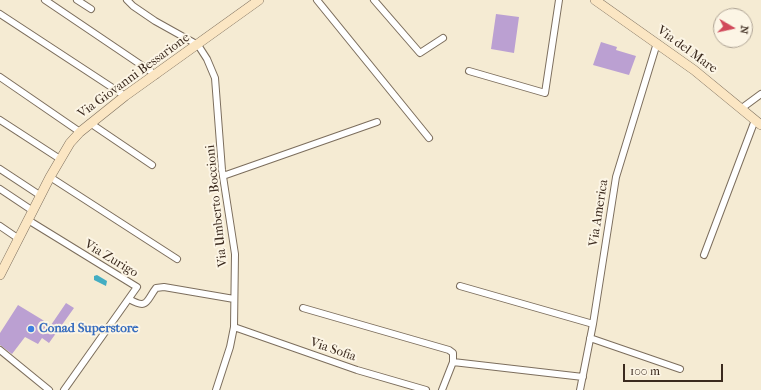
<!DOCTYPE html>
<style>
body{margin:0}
#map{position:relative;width:761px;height:390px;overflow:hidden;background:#f5ebd3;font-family:"IM FELL French Canon",serif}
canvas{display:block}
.north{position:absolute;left:713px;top:8px;width:40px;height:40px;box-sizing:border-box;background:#fcf5e5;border:1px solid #afa495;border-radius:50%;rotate:99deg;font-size:11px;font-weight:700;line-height:16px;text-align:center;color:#3b2a1e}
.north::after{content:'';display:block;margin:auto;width:14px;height:18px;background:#d1495b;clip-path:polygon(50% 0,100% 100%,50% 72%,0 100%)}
.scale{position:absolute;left:623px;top:364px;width:100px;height:18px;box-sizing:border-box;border:2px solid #3b2a1e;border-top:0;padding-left:5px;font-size:12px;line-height:14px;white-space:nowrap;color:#3b2a1e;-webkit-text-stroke:3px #fcf5e5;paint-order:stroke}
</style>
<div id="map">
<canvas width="761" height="390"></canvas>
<div class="north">N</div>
<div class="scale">100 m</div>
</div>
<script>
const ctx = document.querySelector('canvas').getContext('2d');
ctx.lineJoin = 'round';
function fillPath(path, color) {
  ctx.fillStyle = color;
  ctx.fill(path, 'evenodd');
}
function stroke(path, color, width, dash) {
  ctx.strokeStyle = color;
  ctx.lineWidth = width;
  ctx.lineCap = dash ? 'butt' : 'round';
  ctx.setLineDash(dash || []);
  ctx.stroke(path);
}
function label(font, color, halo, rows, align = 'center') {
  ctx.font = font + ' "IM FELL French Canon",serif';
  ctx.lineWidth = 4;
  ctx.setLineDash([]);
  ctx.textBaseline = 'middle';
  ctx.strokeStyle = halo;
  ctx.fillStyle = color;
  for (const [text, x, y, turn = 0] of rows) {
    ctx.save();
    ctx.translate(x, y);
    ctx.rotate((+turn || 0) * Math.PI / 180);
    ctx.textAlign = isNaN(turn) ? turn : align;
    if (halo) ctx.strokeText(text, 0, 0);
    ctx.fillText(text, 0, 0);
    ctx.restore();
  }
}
const water = new Path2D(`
 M97 275 107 281 106 286 94 280V276Z`);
const building = new Path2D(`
 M496 14 519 17 514 53 491 49Z
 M601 42 617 47 616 50 636 56 629 75 593 65Z
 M66 303 74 308 49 343 42 338 38 344 25 337 12 354 0 345V333L18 305 51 325Z`);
const street = new Path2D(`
 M45 0 156 75
 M77 0 91 9
 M127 0 133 6 155 21 198 45 207 59 215 78 222 170 235 254 234 327 230 347 216 390
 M317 0 429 138
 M374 0 420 53 443 38
 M0 14 125 96
 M469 71 545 93 559 0
 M0 77 80 132
 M742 108 761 94
 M0 120 60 159
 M90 123 152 165
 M0 169 41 196
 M223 176 377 122
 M50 177 177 259
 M0 189 33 211
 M28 220 137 287 64 390
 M0 226 19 239
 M704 255 755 120
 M460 286 593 324
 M129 299C148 310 146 301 156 288L164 287 234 299
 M303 308 449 350 453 353V362L442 390
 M234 327 357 370 426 390
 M590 338 680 369
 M0 350 49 390
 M453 362 583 377
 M580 390 593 324 616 177 657 43`);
const secondary = new Path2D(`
 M595 0 694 70 761 125
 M0 275 50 177 70 143 80 132 125 96 259 0`);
const markers = [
 [31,329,4,"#3f7fe0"]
];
const streetNames = [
 ["Via del Mare",687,50,36],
 ["Via Giovanni Bessarione",134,76,-36],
 ["Via Umberto Boccioni",217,206,-96],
 ["Via America",599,213,-81],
 ["Via Zurigo",111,259,31],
 ["Via Sofia",333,350,19]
];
const shopNames = [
 ["Conad Superstore",39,329]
];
fillPath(water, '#43adc2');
fillPath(building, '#bba0d2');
stroke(street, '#7c6e5d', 8);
stroke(secondary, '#7c6e5d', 10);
stroke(street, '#fff', 6);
stroke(secondary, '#fbe6c3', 9);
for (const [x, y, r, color] of markers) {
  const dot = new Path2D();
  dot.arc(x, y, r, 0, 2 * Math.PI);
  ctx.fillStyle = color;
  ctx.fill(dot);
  stroke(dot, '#fcf5e5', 1.5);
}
label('13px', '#3b2a1e', '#fcf5e5', streetNames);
label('bold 13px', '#366cbe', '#fcf5e5', shopNames, 'left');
</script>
